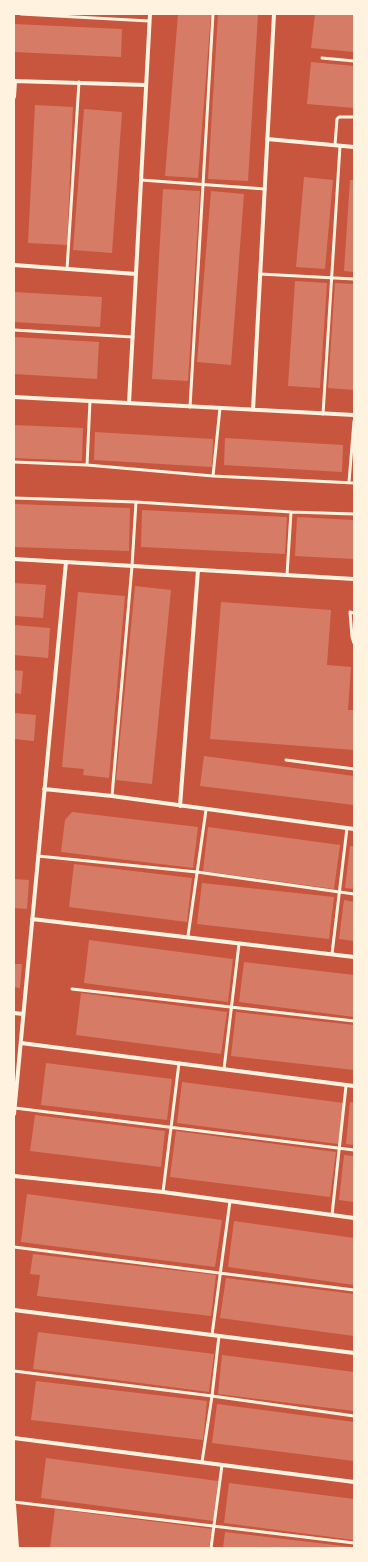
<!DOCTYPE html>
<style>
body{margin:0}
#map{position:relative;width:368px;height:1562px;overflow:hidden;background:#c8553d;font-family:"Golos Text",sans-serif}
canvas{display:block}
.frame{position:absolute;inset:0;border:15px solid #fff3e0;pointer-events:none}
</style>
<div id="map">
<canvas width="368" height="1562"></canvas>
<div class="frame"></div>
</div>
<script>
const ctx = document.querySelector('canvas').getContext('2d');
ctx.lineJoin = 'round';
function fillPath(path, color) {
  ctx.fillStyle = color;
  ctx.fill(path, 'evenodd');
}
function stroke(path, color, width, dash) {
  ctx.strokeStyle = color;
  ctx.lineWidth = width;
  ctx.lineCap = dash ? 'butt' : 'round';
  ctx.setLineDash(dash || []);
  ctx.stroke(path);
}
const building = new Path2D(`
 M178 14H211L198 178 165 176Z
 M218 14H258L248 181 208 179Z
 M315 14H354V52L311 48Z
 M14 24 122 29 121 57 14 52Z
 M311 62 354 66V108L307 104Z
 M35 105 73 107 67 245 28 243Z
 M84 109 122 112 112 253 73 250Z
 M304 177 333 180 325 269 296 267Z
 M350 180H354V272L344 271Z
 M163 189 200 191 188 381 152 379Z
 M211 191 244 194 231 365 197 362Z
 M295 281 327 283 320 388 288 386Z
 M335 283 354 284V390L328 388Z
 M14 292 102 297 100 327 14 322Z
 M14 337 99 342 97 379 14 374Z
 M14 425 83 428 82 461 14 458Z
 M95 432 213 439 212 467 94 460Z
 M225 438 343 445 342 472 224 465Z
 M14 504 130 508 129 551 14 547Z
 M142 510 287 517 285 554 141 547Z
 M297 517 354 520V559L295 556Z
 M14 583 46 585 43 618 14 616Z
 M135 586 171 590 152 784 116 780Z
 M78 592 125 596 109 778 83 775 84 769 62 767Z
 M221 602 331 610 327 665 351 667 348 710H354V750L210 739Z
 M14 625 50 628 48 658 14 655Z
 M14 670 23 671 21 694 14 693Z
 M14 713 36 715 34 741 14 739Z
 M204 756 354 776V805L200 786Z
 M72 812 198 827 193 868 61 852 65 820Z
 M208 827 340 845 334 889 203 871Z
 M350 846H354V889L345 888Z
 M74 864 192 878 187 922 69 907Z
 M14 879 29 880 27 909 14 908Z
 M202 883 334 897 329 939 197 924Z
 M344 900 354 902V941L339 939Z
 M89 940 233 959 228 1002 84 983Z
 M244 962 354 975V1017L239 1002Z
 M14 964H22L20 988 14 987Z
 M81 993 227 1012 221 1054 76 1035Z
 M236 1012 354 1025V1070L231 1056Z
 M46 1063 172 1079 167 1120 41 1105Z
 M182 1082 344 1103 338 1144 177 1123Z
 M350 1102 354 1103V1145L346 1144Z
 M35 1115 165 1131 161 1167 30 1151Z
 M176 1131 336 1152 330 1197 170 1177Z
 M344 1155 354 1156V1202L339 1200Z
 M27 1194 222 1220 215 1267 21 1242Z
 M234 1221 354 1238V1285L228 1267Z
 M33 1254 216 1275 211 1316 37 1296 40 1275 30 1274Z
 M226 1278 354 1294V1336L220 1318Z
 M38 1332 214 1354 209 1392 33 1369Z
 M222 1355 354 1372V1411L218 1394Z
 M36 1381 207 1401 203 1440 31 1420Z
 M217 1404 354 1422V1461L212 1443Z
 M46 1458 218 1481 213 1521 41 1498Z
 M229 1483 354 1499V1540L224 1523Z
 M55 1509 212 1529 209 1548H50Z
 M225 1532 352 1547V1548H223Z`);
const service = new Path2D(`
 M21 14 149 21
 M322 58 354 61
 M335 145 337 119 339 117H354
 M141 180 265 189
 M67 269 79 82
 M260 274 354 279
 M14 330 133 337
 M190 407 213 14
 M323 414 340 146
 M14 462 87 465 213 476 354 483
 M87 465 90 401
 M213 476 220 408
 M349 482 354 421
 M14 498 136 502 291 512 354 514
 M287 575 291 512
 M354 613 350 612 352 637 354 643
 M286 760 354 769
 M112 796 132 566 136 502
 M38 856 197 872 354 894
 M188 936 206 810
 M332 954 347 828
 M72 989 354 1021
 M224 1069 239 944
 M15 1108 354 1150
 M163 1192 179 1063
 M332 1215 346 1086
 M14 1247 354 1290
 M212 1335 230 1201
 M14 1371 212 1396 354 1416
 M202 1462 212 1396 219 1336
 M14 1502 354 1543
 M211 1548 222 1465`);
const minor = new Path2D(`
 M14 81 146 85
 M14 97 15 81
 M267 139 354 147
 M14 265 136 274
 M14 397 354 415
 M129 403 150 14
 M253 410 274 14
 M14 559 354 579
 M44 789 112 796 354 829
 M180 806 198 570
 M32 919 354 957
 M14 1013 23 1014
 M21 1043 354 1086
 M14 1114 66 562
 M14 1176 163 1192 354 1218
 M14 1310 354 1353
 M14 1438 354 1482
 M14 1505 17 1548`);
fillPath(building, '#d67c66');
stroke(service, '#fff3e0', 3);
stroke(minor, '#fff3e0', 4);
</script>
